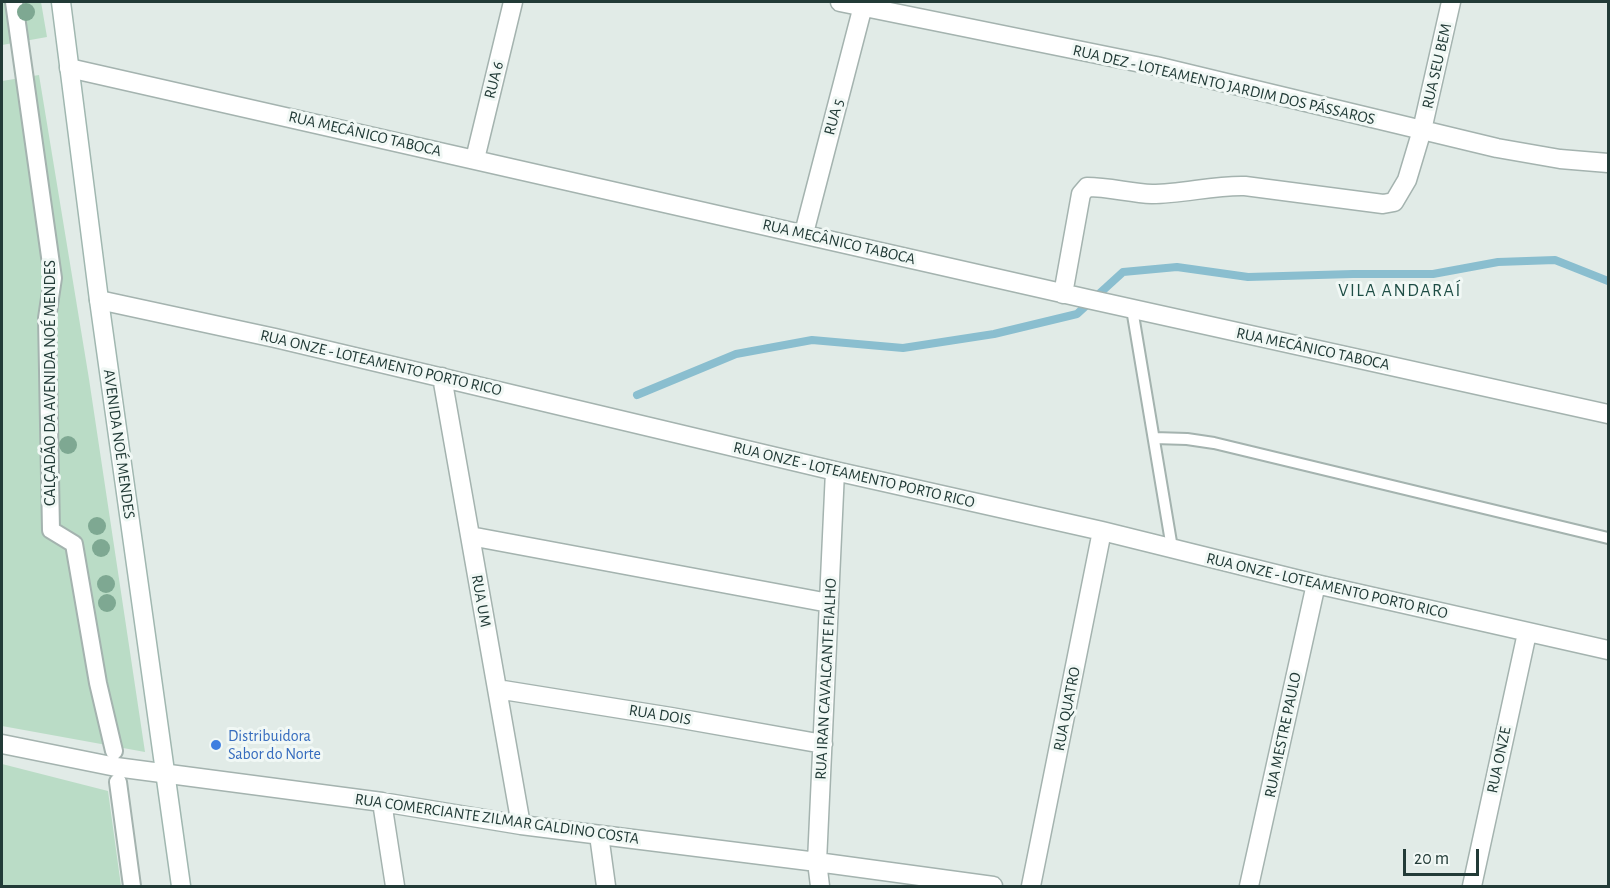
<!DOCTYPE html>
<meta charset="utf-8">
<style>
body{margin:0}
#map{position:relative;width:1610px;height:888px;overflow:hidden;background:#e1ebe7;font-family:"Alegreya Sans",sans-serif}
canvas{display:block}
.frame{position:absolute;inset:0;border:3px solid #223b37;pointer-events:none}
.scale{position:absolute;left:1403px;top:849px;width:76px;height:27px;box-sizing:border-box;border:3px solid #223b37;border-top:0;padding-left:8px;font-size:18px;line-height:21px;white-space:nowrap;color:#223b37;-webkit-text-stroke:4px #f1f8f5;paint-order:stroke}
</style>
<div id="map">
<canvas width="1610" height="888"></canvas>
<div class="frame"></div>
<div class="scale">20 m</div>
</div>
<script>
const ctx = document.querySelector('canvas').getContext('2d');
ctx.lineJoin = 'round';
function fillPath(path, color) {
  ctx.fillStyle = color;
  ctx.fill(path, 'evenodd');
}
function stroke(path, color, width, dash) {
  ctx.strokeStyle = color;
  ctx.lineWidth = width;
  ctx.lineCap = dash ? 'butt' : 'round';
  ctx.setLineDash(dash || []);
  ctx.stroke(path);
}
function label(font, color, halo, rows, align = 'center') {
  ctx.font = font + ' "Alegreya Sans",sans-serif';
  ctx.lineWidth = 6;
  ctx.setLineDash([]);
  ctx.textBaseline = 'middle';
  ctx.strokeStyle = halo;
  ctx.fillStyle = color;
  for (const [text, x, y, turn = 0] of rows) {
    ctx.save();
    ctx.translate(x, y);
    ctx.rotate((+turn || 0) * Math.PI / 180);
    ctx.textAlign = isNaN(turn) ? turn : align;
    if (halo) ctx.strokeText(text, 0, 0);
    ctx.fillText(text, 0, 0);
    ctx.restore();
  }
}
const green = new Path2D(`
 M2 2H41L47 37 2 45Z
 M39 75 89 379 145 752 2 726V81Z
 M2 764 108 791 121 886H2Z`);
const stream = new Path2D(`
 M637 395 736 354 812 340 903 348 994 334 1077 314 1123 272 1177 267 1248 277 1353 274H1433L1498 262 1555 260 1608 281`);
const service = new Path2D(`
 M1132 309 1172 548
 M1154 438 1187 439 1214 443 1608 538`);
const pedestrian = new Path2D(`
 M14 2 53 278 47 318 51 530 74 544 98 683 114 751
 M118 782 132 886`);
const minor = new Path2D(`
 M840 2 1156 66 1497 148 1560 159 1608 163
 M69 68 1088 299 1608 414
 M475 159 513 2
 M804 233 864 2
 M1063 294 1081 194 1087 187C1109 187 1130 193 1152 194 1183 194 1214 185 1245 186L1383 204 1394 202 1407 180 1422 130 1451 2
 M99 300 275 338 835 471 1102 531 1316 584 1608 650
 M442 377 521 825
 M470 536 829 603
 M497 689 671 717 823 744
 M2 744 116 767 382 802 521 825 817 862 993 886
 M382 802 395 886
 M599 835 606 886
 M820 886 817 862 835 471
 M1031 886 1102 531
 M1249 886 1316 584
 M1472 886 1527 633`);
const secondary = new Path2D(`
 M61 2 99 300 181 886`);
const trees = [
 [26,12],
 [68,445],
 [97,526],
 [101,548],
 [106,584],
 [107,603]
];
const markers = [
 [216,745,6,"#3f7fe0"]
];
const streetNames = [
 ["RUA SEU BEM",1437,66,-77],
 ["RUA 6",494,80,-76],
 ["RUA DEZ - LOTEAMENTO JARDIM DOS PÁSSAROS",1224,85,13],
 ["RUA 5",834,117,-75],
 ["RUA MECÂNICO TABOCA",365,134,13],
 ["RUA MECÂNICO TABOCA",839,242,13],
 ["RUA MECÂNICO TABOCA",1313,349,12],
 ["RUA ONZE - LOTEAMENTO PORTO RICO",381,363,13],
 ["CALÇADÃO DA AVENIDA NOÉ MENDES",50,383,-90],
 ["AVENIDA NOÉ MENDES",119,444,82],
 ["RUA ONZE - LOTEAMENTO PORTO RICO",854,475,13],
 ["RUA ONZE - LOTEAMENTO PORTO RICO",1327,586,13],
 ["RUA UM",481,601,80],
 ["RUA IRAN CAVALCANTE FIALHO",826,679,-87],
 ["RUA QUATRO",1067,709,-79],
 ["RUA DOIS",660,715,9],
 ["RUA MESTRE PAULO",1283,735,-78],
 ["RUA ONZE",1499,760,-78],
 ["RUA COMERCIANTE ZILMAR GALDINO COSTA",497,819,8]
];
const shopNames = [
 ["Distribuidora",228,736],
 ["Sabor do Norte",228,754]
];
const neighbourhoodNames = [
 ["VILA ANDARAÍ",1400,291]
];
fillPath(green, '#badcc6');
stroke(stream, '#8abecf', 8);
stroke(service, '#a4b3af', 14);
stroke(pedestrian, '#a4b3af', 20);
stroke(minor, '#a4b3af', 21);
stroke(secondary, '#a0b7b0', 21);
stroke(service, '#fff', 10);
stroke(pedestrian, '#fff', 16);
stroke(minor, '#fff', 18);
stroke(secondary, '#fff', 18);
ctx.fillStyle = '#7ea892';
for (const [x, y] of trees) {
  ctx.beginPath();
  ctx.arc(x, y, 9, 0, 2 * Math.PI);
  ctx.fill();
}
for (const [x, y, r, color] of markers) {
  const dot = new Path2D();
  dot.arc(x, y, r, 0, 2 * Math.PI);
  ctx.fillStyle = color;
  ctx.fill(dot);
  stroke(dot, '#f1f8f5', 2);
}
label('16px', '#223b37', '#f1f8f5', streetNames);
label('16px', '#366cbe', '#f1f8f5', shopNames, 'left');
ctx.letterSpacing = '1.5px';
label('18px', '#1e4d45', '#f1f8f5', neighbourhoodNames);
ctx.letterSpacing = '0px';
</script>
